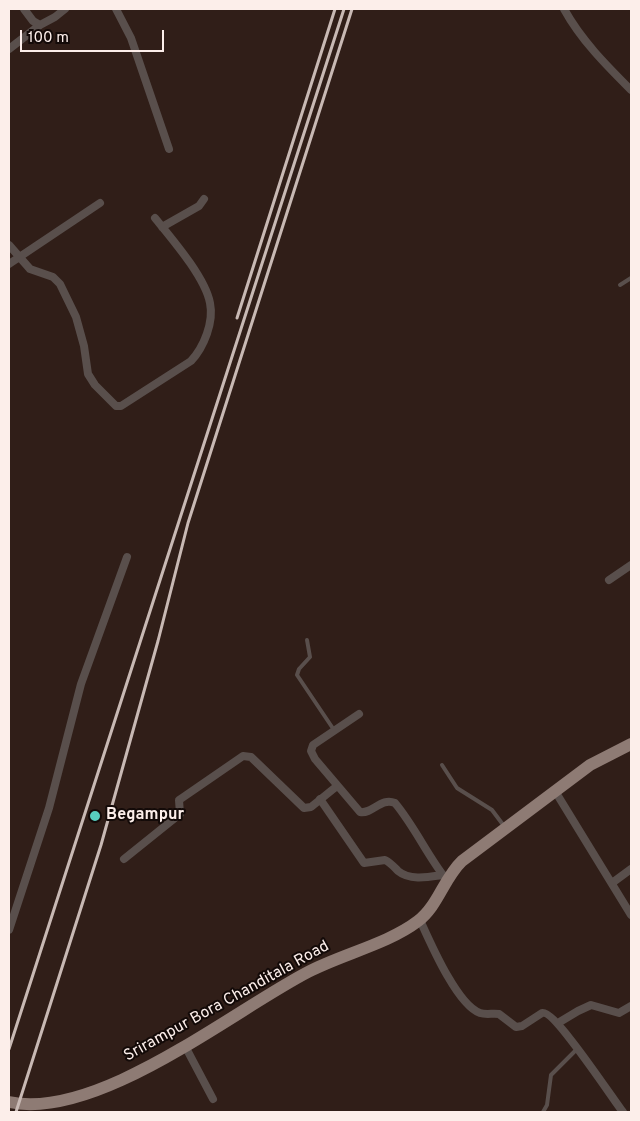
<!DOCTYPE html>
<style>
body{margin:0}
#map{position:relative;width:640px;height:1121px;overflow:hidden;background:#301e18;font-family:Overpass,sans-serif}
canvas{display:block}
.frame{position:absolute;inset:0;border:10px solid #fceeea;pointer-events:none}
.scale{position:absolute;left:20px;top:30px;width:144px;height:22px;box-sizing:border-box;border:2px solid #fceeea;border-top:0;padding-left:6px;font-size:15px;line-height:18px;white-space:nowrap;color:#fceeea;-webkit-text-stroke:4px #130a08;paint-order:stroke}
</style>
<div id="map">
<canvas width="640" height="1121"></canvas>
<div class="frame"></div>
<div class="scale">100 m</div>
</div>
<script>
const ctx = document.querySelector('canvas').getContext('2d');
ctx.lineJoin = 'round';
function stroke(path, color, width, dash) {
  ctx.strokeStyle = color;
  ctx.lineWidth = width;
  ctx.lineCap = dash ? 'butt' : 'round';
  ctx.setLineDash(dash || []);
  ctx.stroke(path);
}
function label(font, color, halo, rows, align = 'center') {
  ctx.font = font + ' Overpass,sans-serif';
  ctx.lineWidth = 4;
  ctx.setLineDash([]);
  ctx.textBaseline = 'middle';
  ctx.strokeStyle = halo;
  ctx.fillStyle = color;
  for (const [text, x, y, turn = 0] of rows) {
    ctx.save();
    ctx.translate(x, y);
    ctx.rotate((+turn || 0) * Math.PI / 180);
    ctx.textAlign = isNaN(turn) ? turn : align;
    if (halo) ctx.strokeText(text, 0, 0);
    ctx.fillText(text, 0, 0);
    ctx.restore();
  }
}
const lane = new Path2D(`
 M620 285 631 278
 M307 640 310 657 299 669 297 675 334 730
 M442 765 457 788 492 810 504 826
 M543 1112 547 1105 551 1075 577 1049`);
const street = new Path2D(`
 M24 9 33 21 40 25 55 17 65 9
 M116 9 131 38 169 149
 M564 9C581 40 606 65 631 90
 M9 49 40 25
 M162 227 199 206 204 199
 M9 245 30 269 53 277 60 284 76 317 84 346 88 374 95 385 116 406H121L191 361C204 347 214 322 210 303 205 277 172 239 155 218
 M9 264 100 203
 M609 580 631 565
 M359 714 313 745 311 751 315 759 360 812C373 814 381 797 395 803 415 827 427 855 446 879
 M555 791 631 915
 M320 799 364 863 385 860C391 863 394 867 398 871 410 881 429 877 443 875
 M124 859 180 814 179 800 182 798 243 756 251 757 304 808 311 807 337 786
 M612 883 631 869
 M420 920C430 942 457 1005 480 1013 486 1015 493 1013 499 1014L516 1027 522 1026 542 1013C554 1009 612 1098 623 1112
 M9 930 49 808 81 684 127 557
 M558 1023 578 1011 591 1005 619 1013 631 1006
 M185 1046 213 1099`);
const primary = new Path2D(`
 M9 1102C97 1121 231 1012 308 972 342 954 388 944 418 921 438 906 444 878 462 861L590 765 631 744`);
const rail = new Path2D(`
 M237 318 335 9
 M9 1049 344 9
 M16 1112 101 845 158 641 188 523 352 9`);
const markers = [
 [95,816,6,"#58cebf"]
];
const poiNames = [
 ["Begampur",106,816]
];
const streetNames = [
 ["Srirampur Bora Chanditala Road",227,1002,-29]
];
stroke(lane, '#594f4c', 4);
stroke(street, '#594f4c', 8);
stroke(primary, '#8e7b74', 12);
stroke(rail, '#c8b9b4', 3);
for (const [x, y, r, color] of markers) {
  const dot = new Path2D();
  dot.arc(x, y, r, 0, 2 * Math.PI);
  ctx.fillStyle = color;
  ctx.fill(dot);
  stroke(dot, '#130a08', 2);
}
label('bold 16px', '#fceeea', '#130a08', poiNames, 'left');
label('16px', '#fceeea', '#130a08', streetNames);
</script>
